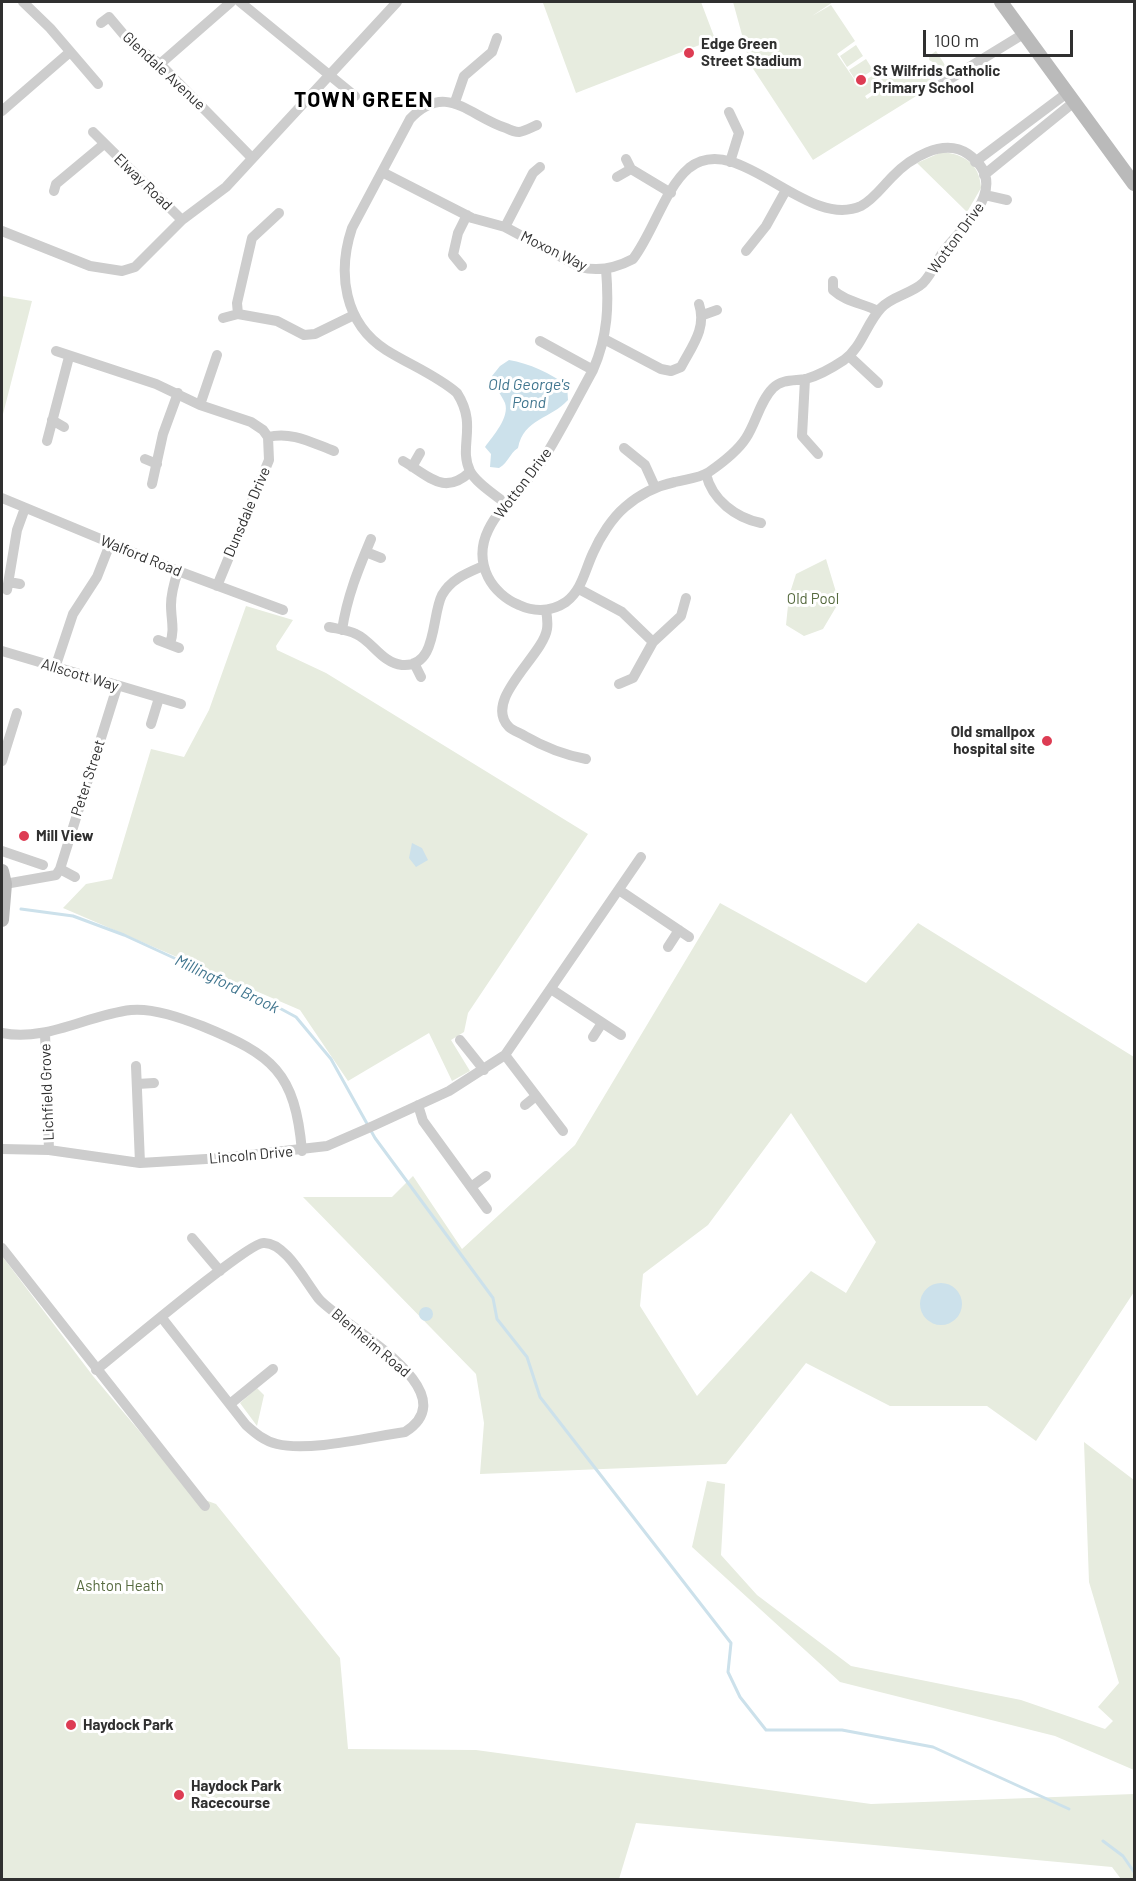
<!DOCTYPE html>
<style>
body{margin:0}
#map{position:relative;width:1136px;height:1881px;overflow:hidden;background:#fff;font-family:Barlow,sans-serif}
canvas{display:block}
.frame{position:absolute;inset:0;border:3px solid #303030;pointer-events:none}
.scale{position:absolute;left:923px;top:30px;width:150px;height:27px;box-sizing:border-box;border:3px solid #303030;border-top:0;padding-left:8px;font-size:18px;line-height:21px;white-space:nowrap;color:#303030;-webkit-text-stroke:4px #fff;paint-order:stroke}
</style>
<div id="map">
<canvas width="1136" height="1881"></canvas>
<div class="frame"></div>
<div class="scale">100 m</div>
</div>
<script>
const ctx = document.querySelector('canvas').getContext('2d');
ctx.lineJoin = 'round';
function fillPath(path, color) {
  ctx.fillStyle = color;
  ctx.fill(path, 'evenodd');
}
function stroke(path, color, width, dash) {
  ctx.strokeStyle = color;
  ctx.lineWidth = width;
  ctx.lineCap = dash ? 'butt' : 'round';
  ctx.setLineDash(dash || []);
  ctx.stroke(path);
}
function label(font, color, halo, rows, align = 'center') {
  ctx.font = font + ' Barlow,sans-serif';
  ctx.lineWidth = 6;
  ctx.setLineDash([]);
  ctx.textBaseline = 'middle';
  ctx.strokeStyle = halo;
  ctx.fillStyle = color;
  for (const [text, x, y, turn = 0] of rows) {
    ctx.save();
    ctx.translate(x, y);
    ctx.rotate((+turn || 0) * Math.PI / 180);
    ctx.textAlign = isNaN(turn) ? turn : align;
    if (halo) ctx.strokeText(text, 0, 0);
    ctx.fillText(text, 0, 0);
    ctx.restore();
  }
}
const green = new Path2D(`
 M546 2H701L715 39 576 93 543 3Z
 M733 2H833L812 16 831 5 855 41 837 54 858 85 875 74 882 85 865 96 867 99 886 86 881 79 943 75H934V85L813 160 750 64Z
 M856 45 863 56 847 67 840 56Z
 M936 51 945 65 956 67 949 71 929 60V56Z
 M866 59 873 70 856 81 849 70Z
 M942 152C964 154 980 164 981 188L967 212 917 163Z
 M2 296 32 301 2 418Z
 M826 559 839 602 823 629 804 636 786 625 789 596 796 574Z
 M246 606 293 620 276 646 277 650 326 673 588 834 468 1013 464 1032 451 1040 470 1071 452 1081 429 1033 348 1081 300 1010 63 908 86 884 112 879 151 749 184 757 209 710Z
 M720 903 866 983 918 923 1134 1057V1292L1036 1441 987 1406H890L806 1363 726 1464 480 1474 484 1423 476 1374 303 1197H392L413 1176 462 1249 575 1145ZM791 1113 876 1242 846 1293 811 1271 697 1396 640 1306 643 1274 708 1225Z
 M2 1256 93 1376 194 1496 216 1504 340 1658 348 1749 476 1750 871 1804 1134 1794V1879H1121L1112 1867 636 1823 619 1879H2Z
 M257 1388 264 1395 257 1426 240 1403Z
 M1084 1442 1134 1480V1770L1055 1736 840 1682 692 1547 707 1481 725 1484 721 1555 757 1595 851 1666 1021 1700 1105 1729 1113 1721 1098 1707 1119 1683 1089 1582Z`);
const water = new Path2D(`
 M509 360C529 363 551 374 567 385L568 400C551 419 524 418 518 448 509 454 509 462 499 468L490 467 491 454 485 447C493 436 510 417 505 403 501 394 495 388 492 376L500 366Z
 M412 843 422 848 428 860 416 867 409 858Z
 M920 1304a21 21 0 1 1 42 0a21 21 0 1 1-42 0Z
 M419 1314a7 7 0 1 1 14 0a7 7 0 1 1-14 0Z`);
const stream = new Path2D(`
 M21 909 73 916 124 935 259 997 296 1017 331 1059 375 1138 493 1298 497 1319 527 1357 540 1397 731 1643 728 1672 740 1697 766 1730H842L933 1747 1069 1809
 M1103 1841 1123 1856 1134 1872`);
const street = new Path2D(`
 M23 2 50 28 98 84
 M240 2 355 96
 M101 23 109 17 130 42 160 64 252 158
 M160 64 231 2
 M940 85 1025 33
 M455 102 464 76 492 52 497 38
 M2 111 70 52
 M729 112 739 133 730 162
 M93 132 182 220
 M626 159 631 169 671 193
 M975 162 1067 93
 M382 172 472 218 505 227 580 267C599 272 616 268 633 259 653 233 665 188 689 168 738 129 806 231 861 206 873 200 883 186 892 177 909 159 943 137 968 154 1011 184 968 222 946 248 937 259 933 273 923 283 911 294 892 296 881 308 866 324 862 347 844 360 832 368 820 375 806 379 794 381 782 379 773 388 760 401 756 423 746 438 737 452 722 463 709 472 700 478 687 479 675 482 656 486 640 494 625 507 612 518 600 537 593 553 585 570 582 590 566 602 551 612 534 612 519 605 506 600 494 589 488 577 465 530 518 497 541 463 560 433 576 401 593 370 608 336 609 305 606 269
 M984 175 1074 102
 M617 177 631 169
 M54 191 56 184 104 144
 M985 195 1007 200
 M279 213 252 238 237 303 238 314 277 321 304 335 315 334 354 315
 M505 227 533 173 540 167
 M2 231 90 266 122 271 135 267 182 220 226 187 397 2
 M746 251 766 226 786 190
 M462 266 453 255 458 233 467 215
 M833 281V290C846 302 862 303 878 311
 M703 315 717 310
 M223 318 238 314
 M604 339 661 369 671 371 681 367C692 346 707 328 699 304
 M540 341 593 370
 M56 351 156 384 200 405 251 422 263 430 268 437 269 460 217 586
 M849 356 878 383
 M805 379 802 436 818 454
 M200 405 217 355
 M52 420 64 427
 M268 437C292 431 312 443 334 451
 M47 441 69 357
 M624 448 645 465 655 487
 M145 459 157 464
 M403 461C429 476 444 496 470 472
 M412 467 420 453
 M706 474C712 500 736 518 761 523
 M152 484 163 434 178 393
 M2 498 178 571 283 610
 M505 503C494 494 476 483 470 471 458 446 478 426 457 393 436 375 410 365 386 350 344 323 337 273 352 228L410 119C446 81 469 116 506 128 510 130 515 132 519 132 525 131 532 127 537 125
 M366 552 381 558
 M9 582 20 584
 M579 589 622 612 653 642
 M7 590 17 530 25 508
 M546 610C547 616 548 623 547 629 543 656 482 700 509 727 513 731 521 733 525 736 544 747 565 755 586 759
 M329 627C338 629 348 630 356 634 372 641 382 663 402 665 438 668 431 616 442 595 451 579 467 573 483 566
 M342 630C347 597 358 570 371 539
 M158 640 179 648
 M170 644C175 629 171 620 171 605 171 593 174 583 178 571
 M2 651 181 704
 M414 663 421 677
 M55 668 73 614 97 577 110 544
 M619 684 633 678 653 642 681 616 686 598
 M151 724 159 698
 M2 761 17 713
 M2 851 43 865
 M60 869 75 877
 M5 884 56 875 60 869 117 687
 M619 890 689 937
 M668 947 679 930
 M551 989 621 1035
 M2 1033C46 1042 87 1015 131 1010 154 1008 181 1018 202 1026 273 1055 295 1072 302 1151
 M45 1033 49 1150
 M593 1037 602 1023
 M460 1040 484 1070
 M505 1055 563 1131
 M136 1066 140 1163
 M137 1084 154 1083
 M418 1105 423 1121 487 1209
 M525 1105 536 1096
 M2 1149 49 1150 140 1163 223 1158 327 1146 373 1126 449 1091 505 1055 641 857
 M471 1187 486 1176
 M192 1238 220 1271
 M2 1248 205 1506
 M96 1370C119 1352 246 1244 263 1243 285 1241 306 1283 319 1299 343 1326 470 1391 405 1432 370 1437 309 1452 277 1444 264 1441 255 1433 246 1425L162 1318
 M230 1404 273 1369`);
const secondary = new Path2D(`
 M1001 2 1134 184
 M2 871 5 884 2 920`);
const markers = [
 [689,53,6,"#dd3c53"],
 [861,80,6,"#dd3c53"],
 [1047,741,6,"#dd3c53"],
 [24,836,6,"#dd3c53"],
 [71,1725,6,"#dd3c53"],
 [179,1795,6,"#dd3c53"]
];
const poiNames = [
 ["Edge Green",701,44],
 ["Street Stadium",701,61],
 ["St Wilfrids Catholic",873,71],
 ["Primary School",873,88],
 ["Old smallpox",1035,732,"right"],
 ["hospital site",1035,749,"right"],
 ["Mill View",36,836],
 ["Haydock Park",83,1725],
 ["Haydock Park",191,1786],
 ["Racecourse",191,1803]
];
const streetNames = [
 ["Glendale Avenue",164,71,43],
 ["Elway Road",143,182,44],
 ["Wotton Drive",956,238,-54],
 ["Moxon Way",554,251,26],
 ["Wotton Drive",523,483,-53],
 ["Dunsdale Drive",247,512,-67],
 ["Walford Road",141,556,22],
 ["Allscott Way",80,675,17],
 ["Peter Street",88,778,-72],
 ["Lichfield Grove",47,1092,-92],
 ["Lincoln Drive",251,1155,-5],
 ["Blenheim Road",371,1343,40]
];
const parkNames = [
 ["Old Pool",813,599],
 ["Ashton Heath",120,1586]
];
const waterNames = [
 ["Old George's",529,385],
 ["Pond",529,403],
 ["Millingford Brook",227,984,26]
];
const districtNames = [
 ["TOWN GREEN",364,100]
];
fillPath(green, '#e7ecdf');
fillPath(water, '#cce1eb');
stroke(stream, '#cce1eb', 3);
stroke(street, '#cdcdcd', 10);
stroke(secondary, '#bababa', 14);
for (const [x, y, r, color] of markers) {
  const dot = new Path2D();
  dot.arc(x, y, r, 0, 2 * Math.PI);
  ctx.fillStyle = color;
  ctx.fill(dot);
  stroke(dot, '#fff', 2);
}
label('bold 15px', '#303030', '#fff', poiNames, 'left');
label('15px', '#303030', '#fff', streetNames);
label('15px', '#566a3f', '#fff', parkNames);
label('italic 16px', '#41768f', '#fff', waterNames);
ctx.letterSpacing = '1.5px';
label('bold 21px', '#000', '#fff', districtNames);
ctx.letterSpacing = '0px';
</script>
